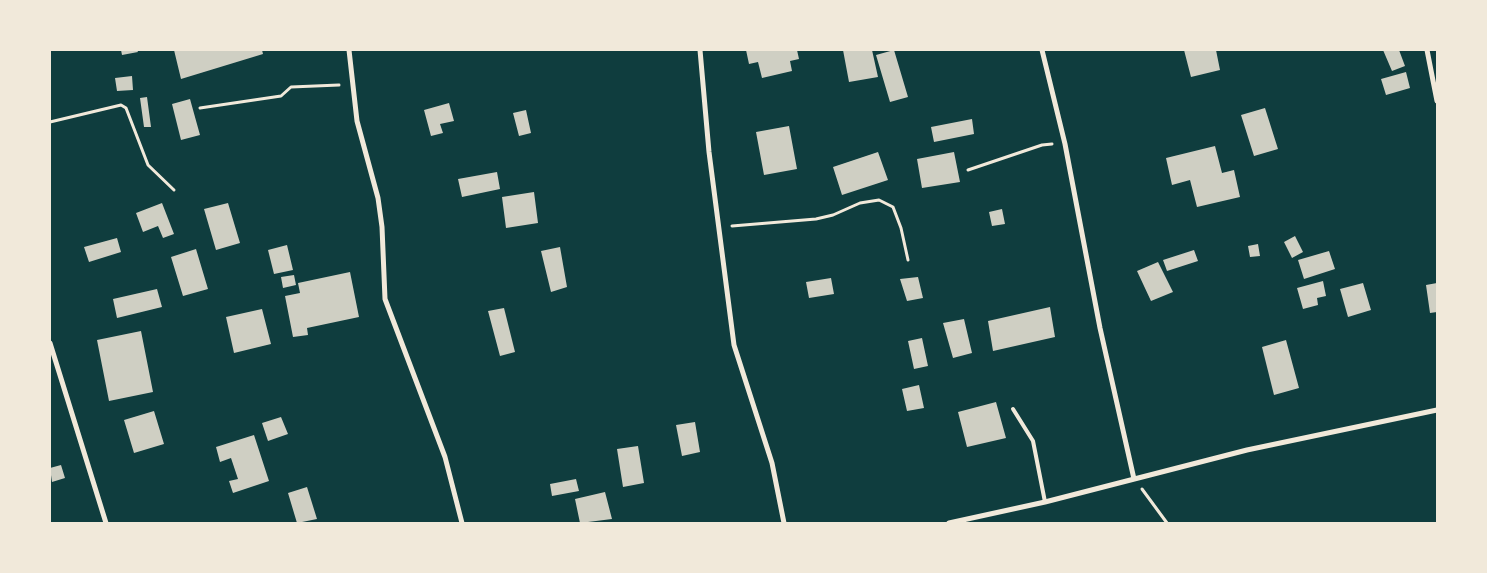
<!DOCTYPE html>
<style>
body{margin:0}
#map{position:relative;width:1487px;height:573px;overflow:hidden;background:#0f3d3e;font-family:"Asap Condensed",sans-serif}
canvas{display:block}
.frame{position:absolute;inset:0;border:51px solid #f1e9da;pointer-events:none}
</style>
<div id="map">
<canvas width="1487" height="573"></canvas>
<div class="frame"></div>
</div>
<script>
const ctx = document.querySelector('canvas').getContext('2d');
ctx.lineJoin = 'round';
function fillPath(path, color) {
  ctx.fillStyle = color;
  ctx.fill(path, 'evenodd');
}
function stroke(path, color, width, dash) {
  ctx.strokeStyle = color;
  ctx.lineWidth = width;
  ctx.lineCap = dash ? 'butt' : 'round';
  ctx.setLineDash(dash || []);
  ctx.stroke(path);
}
const building = new Path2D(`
 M121 50H137L138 52 122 55Z
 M174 50H262L263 54 181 79Z
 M746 50H797L799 59 790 61 792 71 762 78 758 62 749 64Z
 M843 50H872L878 77 849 82Z
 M894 50 908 97 890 102 876 55Z
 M1184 50H1216L1220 70 1191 77Z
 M1383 50H1399L1405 66 1392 71Z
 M1406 72 1410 88 1386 95 1381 79Z
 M132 76 133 90 117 91 115 78Z
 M147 97 151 127H144L140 98Z
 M190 99 200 135 181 140 172 104Z
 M449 103 454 121 440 124 443 133 431 136 424 110Z
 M1265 108 1278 149 1254 156 1241 115Z
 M526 110 531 133 519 136 513 113Z
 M972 119 974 134 934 142 931 127Z
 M789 126 797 169 764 175 756 132Z
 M1215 146 1222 173 1234 170 1240 197 1197 207 1190 180 1172 185 1166 158Z
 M878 152 888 180 842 195 833 167Z
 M954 152 960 182 922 188 917 159Z
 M497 172 500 189 462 197 458 179Z
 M534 192 538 223 506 228 502 197Z
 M162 203 174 234 163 238 158 226 143 232 136 213Z
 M228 203 240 243 216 250 204 209Z
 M1002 209 1005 224 992 226 989 212Z
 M1295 236 1303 252 1292 258 1284 242Z
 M117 238 121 252 89 262 84 247Z
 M1258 244 1260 256 1250 257 1248 246Z
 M287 245 293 270 274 274 268 250Z
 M560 247 567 287 551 292 541 251Z
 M196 249 208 289 183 296 171 257Z
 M1194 250 1198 261 1167 271 1163 260Z
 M1329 251 1335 269 1304 279 1298 260Z
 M1158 262 1173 292 1151 301 1137 271Z
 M350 272 359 317 307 328 308 335 293 337 285 296 300 293 298 283Z
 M294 275 296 285 283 288 281 277Z
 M918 277 923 298 907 301 900 279Z
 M831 278 834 294 809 298 806 282Z
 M1323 281 1326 296 1317 298 1318 305 1303 309 1297 288Z
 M1363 283 1371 310 1348 317 1340 289Z
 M1437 283V312L1430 313 1426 285Z
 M157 289 162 307 117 318 113 299Z
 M1050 307 1055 337 993 351 988 321Z
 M504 308 515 352 500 356 488 311Z
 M262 309 271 344 234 353 226 317Z
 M964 319 972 353 953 358 943 323Z
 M141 331 153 392 109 401 97 340Z
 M922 338 928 366 914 369 908 341Z
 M1286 340 1299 388 1274 395 1262 347Z
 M919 385 924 408 907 411 902 389Z
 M996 402 1006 438 967 447 958 412Z
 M154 411 164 444 134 453 124 420Z
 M281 417 288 434 268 441 262 423Z
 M695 422 700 452 682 456 676 425Z
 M254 435 269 481 233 493 229 481 238 479 231 458 220 462 216 447Z
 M638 446 644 483 623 487 617 449Z
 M61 465 65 478 52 482 50 468Z
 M576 479 579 491 552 496 550 484Z
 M307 487 317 519 297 523 288 493Z
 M605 492 612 519 580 523 575 499Z`);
const path = new Path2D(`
 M200 108 281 96 291 87 339 85
 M50 122 121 105 126 108 148 165 174 190
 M968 170 1042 145 1052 144
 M732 226 816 219 833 215 860 203 879 200 893 207 901 228 908 260
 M1142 489 1167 523`);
const service = new Path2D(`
 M1013 409 1033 441 1045 502`);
const minor = new Path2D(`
 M349 50 357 121 378 198 382 227 385 299 445 457 462 523
 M700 50 709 152 734 345 772 463 784 523
 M1042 50 1065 144 1100 328 1134 479
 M1427 50 1437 101
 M50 343 106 523
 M949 523 1045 502 1247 450 1437 410`);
fillPath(building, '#cfcfc3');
stroke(path, '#f1e9da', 3);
stroke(service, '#f1e9da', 4);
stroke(minor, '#f1e9da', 5);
</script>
